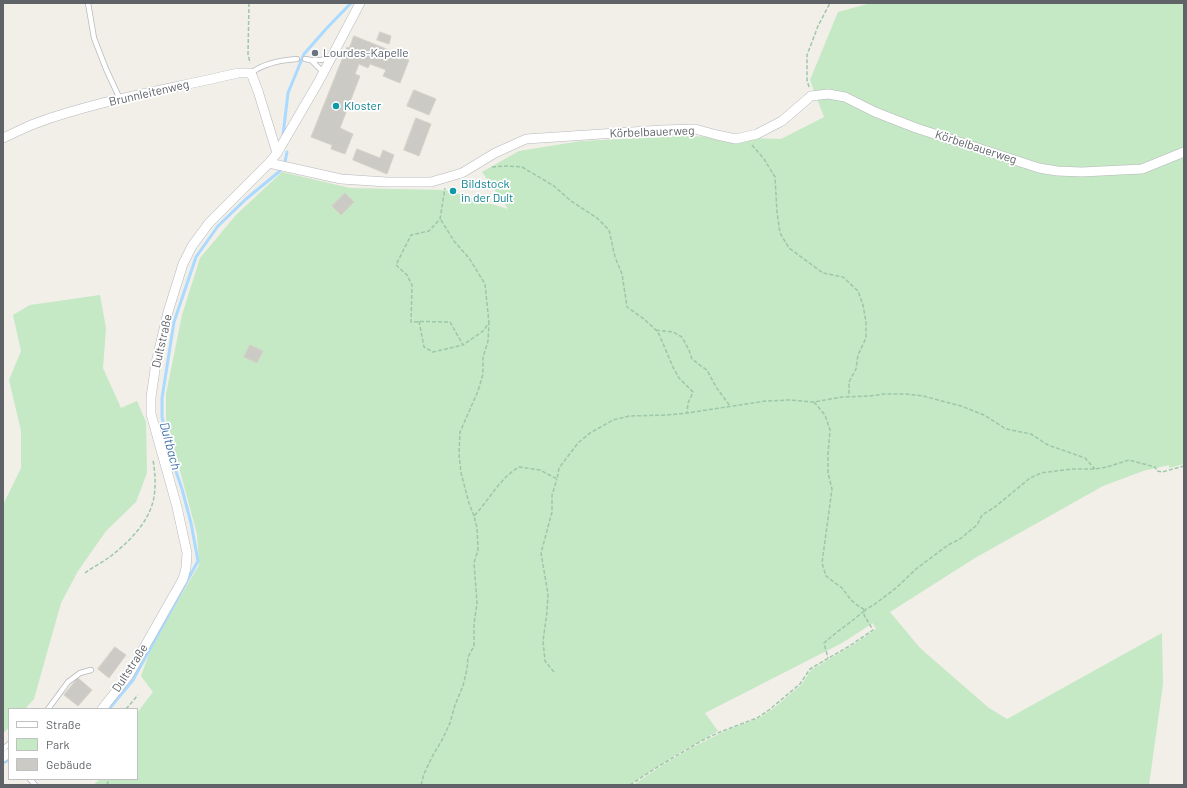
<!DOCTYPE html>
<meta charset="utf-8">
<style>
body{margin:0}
#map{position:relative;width:1187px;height:788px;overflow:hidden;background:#f1efe8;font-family:Barlow,sans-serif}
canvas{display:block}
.frame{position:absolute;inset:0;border:4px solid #5f6368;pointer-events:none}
.legend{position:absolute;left:8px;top:708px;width:130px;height:72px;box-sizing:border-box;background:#fff;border:1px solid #bfc1c3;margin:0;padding:5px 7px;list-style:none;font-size:12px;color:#5f6368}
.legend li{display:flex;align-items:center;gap:8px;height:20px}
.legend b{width:20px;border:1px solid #bfc1c3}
</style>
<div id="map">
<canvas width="1187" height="788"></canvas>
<div class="frame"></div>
<ul class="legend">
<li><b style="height:5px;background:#fff"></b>Straße</li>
<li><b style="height:11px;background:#c5e8c5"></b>Park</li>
<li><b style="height:11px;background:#cccac5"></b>Gebäude</li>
</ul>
</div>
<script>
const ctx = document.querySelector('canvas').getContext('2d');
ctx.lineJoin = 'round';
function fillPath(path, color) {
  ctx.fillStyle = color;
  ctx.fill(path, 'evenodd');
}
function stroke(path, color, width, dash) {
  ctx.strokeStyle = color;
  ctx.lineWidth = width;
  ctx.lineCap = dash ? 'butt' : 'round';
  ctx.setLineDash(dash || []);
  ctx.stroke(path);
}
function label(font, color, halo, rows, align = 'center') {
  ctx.font = font + ' Barlow,sans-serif';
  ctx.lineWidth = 3.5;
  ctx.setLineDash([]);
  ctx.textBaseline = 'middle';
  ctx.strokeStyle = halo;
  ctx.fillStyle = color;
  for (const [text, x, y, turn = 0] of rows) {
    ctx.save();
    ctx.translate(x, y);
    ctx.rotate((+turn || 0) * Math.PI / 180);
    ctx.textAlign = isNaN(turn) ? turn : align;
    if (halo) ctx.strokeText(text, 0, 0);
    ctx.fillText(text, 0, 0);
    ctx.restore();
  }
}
const green = new Path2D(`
 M871 3H1184V464L1169 468V465L1143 471 1103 486 975 558 890 612 920 648 989 708 1007 719 1162 633 1163 684 1149 785H633L663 765 693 747 725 731 759 718 774 708 802 684 811 670 853 645 876 629 873 624V623L842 643 705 713 718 731 679 753 629 785H599V784L597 785H93L100 779H137V713L153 692 141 676 153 643 199 565 197 534 166 419V394L182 315 200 258 236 215 282 172 350 188 445 190 508 209 482 172 519 151 581 141 685 136 781 139 824 117 810 80 838 12Z
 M100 295 106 328 103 368 121 408 137 401 146 422 147 473 136 502 106 531 78 571 61 603 34 699 25 709H9V727L3 734V505L21 468V431L9 380 21 351 13 315 30 305Z`);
const stream = new Path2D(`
 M283 135 288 93 304 54 326 29 351 3
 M285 162 287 152
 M109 709 133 680 198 561 191 523 182 489 170 454 162 417V398L174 322 196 257 218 226 246 199 280 171
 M3 763 9 760`);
const building = new Path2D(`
 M380 32 391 36 389 44 377 40Z
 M354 36 394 52 393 54 409 60 400 83 383 76 386 70 370 64 368 68 359 64 355 74 360 76 340 128 353 134 345 154 331 149 332 145 311 137 347 47 349 48Z
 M414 90 436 99 429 115 407 106Z
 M416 118 431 124 419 156 404 150Z
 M357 149 380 158 383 150 394 155 387 174 353 160Z
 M345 193 354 202 341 215 332 206Z
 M250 345 263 351 257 363 244 357Z
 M115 647 126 655 109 678 98 669Z
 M78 678 92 690 78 706 64 695Z`);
const path = new Path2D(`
 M249 3 248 54 250 63
 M809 87 807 80V55L818 26 830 3
 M752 145 764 159 775 177 777 212 780 233 789 248 823 273 843 277 858 291 863 305 866 322V338L858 355 856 369 849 382V396
 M492 167 507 166 522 167 554 186 571 201 597 218 609 230 615 257 622 274 627 307 644 319 658 332 673 367 679 378 693 392 688 403 687 413
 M441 220 454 241 469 258 485 284 489 323 483 331 463 345
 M419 321 424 347 433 352 463 345 450 322C437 322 424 321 411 322L412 285 407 275 396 265 411 235 429 231 440 219 445 188
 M656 330 673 332 682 337 689 350 692 359 701 366 707 370 716 387 730 406
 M814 402 825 415 830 430 828 454V473L832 489 822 563 826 576 842 588 851 600 857 605 865 610C852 622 837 631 824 643L828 658
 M474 516 469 503 461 473 459 454 460 432 478 391 483 374V357L488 341 489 323
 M85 573C93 567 103 562 111 556 130 541 150 521 154 497 156 484 155 472 153 460
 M554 672 545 661 543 641 547 612 548 594 541 553 552 512V495L557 479
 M126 709 138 695
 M107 785 109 779
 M421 785 424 774 432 757 442 740 450 723 455 705 463 686 467 669 468 657 474 646V624L477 603 474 563 478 550 477 528 474 516C490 499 499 479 519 467L540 470 557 479 559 468 578 443 590 433 613 420 629 416 667 415 687 413 766 401 789 400 814 402 842 397 870 396 884 394H906L923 396 961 406 984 415 1006 429 1031 434 1048 445 1085 458 1095 469
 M630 785 659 766 703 740 720 732 757 718 769 710 800 684 810 669 851 645 873 630 864 615 865 610 875 604 896 588 916 569 948 545 960 539 977 525 982 515 995 507 1030 478 1041 473 1071 469H1095L1107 467 1129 460 1155 467 1157 471 1162 472 1184 466`);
const service = new Path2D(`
 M88 3 94 38 106 69 120 99
 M305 59 311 60 323 72
 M311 60H321L329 58
 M251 73C264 63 282 60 297 59
 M48 709 68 682 80 673 91 670
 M3 749 9 744
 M30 779 35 785`);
const minor = new Path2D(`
 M3 138C13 134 23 128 34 124 98 100 171 89 238 73H251L258 91 277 153
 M269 163 341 179 387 182H431L462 173 495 153 526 139 662 130 695 129 717 135 736 139 757 134 782 121 811 96 828 94 845 97 875 112 916 128 1039 168 1057 171 1082 172 1142 169 1184 152
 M102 709 128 676 183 579 186 568 187 553 177 507 151 414V397L156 363 168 312 183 264 192 246 209 223 269 163 277 153 319 81 360 3
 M3 757 9 753`);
const markers = [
 [315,53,4,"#6b7280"],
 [336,106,4,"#0f9aa8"],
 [453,191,4,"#0f9aa8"]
];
const worshipNames = [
 ["Lourdes-Kapelle",323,53]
];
const streetNames = [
 ["Brunnleitenweg",149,93,-13],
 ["Körbelbauerweg",652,132,-2],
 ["Körbelbauerweg",976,147,18],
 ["Dultstraße",162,341,-77],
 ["Dultstraße",130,668,-57]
];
const cultureNames = [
 ["Kloster",344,106],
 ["Bildstock",461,184],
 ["in der Dult",461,198]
];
const waterNames = [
 ["Dultbach",170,446,75]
];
fillPath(green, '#c5e8c5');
stroke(stream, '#aadaff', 3);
fillPath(building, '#cccac5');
stroke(building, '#d6d1c6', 1);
stroke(service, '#b5b8bc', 6);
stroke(minor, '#b5b8bc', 10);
stroke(path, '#9cc7a9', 1.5, [4, 2]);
stroke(service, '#fff', 4.5);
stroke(minor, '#fff', 9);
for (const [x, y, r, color] of markers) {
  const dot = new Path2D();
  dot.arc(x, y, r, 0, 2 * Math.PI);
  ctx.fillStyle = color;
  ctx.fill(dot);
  stroke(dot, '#fff', 1.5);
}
label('12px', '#5b616d', '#fff', worshipNames, 'left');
label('12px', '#5f6368', '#fff', streetNames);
label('12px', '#0d838f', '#fff', cultureNames, 'left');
label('italic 13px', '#4174aa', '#fff', waterNames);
</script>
